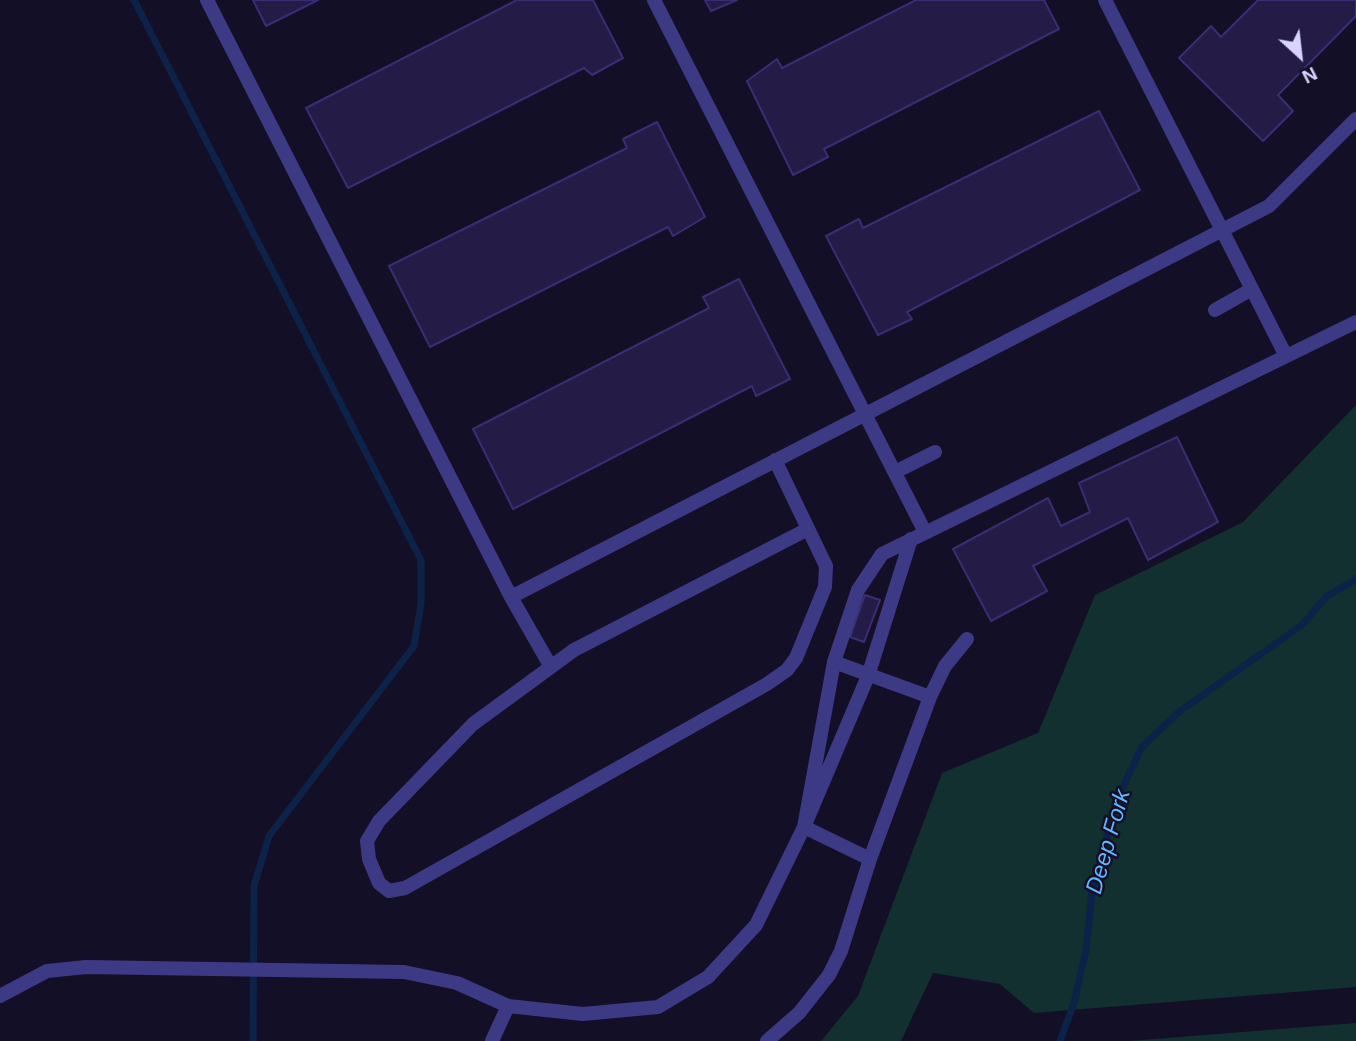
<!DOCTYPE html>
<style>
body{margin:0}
#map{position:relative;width:1356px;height:1041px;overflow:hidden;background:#130f26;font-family:Helvetica,sans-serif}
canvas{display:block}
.north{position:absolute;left:1265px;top:21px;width:70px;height:70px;-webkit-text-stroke:5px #130f26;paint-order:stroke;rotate:153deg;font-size:19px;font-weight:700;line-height:28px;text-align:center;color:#d9d4ff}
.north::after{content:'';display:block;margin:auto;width:24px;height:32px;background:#d9d4ff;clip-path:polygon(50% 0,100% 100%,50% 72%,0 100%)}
</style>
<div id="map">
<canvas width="1356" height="1041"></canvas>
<div class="north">N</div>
</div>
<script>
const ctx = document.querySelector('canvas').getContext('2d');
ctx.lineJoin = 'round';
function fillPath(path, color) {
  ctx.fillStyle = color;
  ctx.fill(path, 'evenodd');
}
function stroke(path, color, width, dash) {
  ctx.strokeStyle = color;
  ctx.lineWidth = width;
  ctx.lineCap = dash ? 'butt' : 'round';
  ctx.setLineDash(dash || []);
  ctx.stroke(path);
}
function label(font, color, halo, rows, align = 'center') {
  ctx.font = font + ' Helvetica,sans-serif';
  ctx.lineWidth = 5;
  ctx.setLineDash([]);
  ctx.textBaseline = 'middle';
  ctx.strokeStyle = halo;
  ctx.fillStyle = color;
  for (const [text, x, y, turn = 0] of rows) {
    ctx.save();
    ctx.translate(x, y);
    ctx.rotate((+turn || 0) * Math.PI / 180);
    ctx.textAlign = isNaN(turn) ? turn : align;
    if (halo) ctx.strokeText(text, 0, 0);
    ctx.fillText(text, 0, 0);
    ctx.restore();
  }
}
const green = new Path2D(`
 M1356 405V987L1034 1013 1000 984 933 973 901 1041H821L858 996 942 773 1038 733 1095 595 1243 522Z
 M1356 1023V1041H1129Z`);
const stream = new Path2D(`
 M134 0 421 560V604L414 646 269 836 254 886 253 1041
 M1060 1041 1074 1003 1086 950 1092 891 1117 799 1142 747 1180 711 1285 637 1303 624 1326 597 1356 579`);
const building = new Path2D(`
 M253 0H318L266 26Z
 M517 0H593L623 58 592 75 584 68 348 188 306 108Z
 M705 0H737L711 11Z
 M916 0H1044L1059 29 824 149 828 157 793 175 747 81 777 59 782 68Z
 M1258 0H1356V16L1278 95 1293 111 1263 141 1179 58 1211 26 1221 37Z
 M1099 111 1140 190 907 312 912 319 878 335 826 236 859 219 863 228Z
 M657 122 705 217 673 236 668 227 430 347 389 266 627 148 623 139Z
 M739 279 790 379 756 396 752 386 513 509 473 429 709 308 703 297Z
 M1177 437 1218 522 1148 560 1128 518 1033 566 1047 591 991 621 953 549 1048 498 1061 526 1090 512 1079 483Z
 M865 595 880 600 864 642 850 637Z`);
const lane = new Path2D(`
 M207 0 511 597 551 667
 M654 0 925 532
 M1105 0 1286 356
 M1215 310 1252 289
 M775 460 826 566 825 587 796 658 787 670 767 684 405 888 389 891 379 883 369 859 367 841 379 821 473 724 574 650 808 529
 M895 472 935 452
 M511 597 1269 206 1356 119
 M834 662 930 697
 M870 859 804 827 868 676 911 539
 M0 996 47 971 86 967 404 972 457 983 508 1006 583 1014 658 1007 708 977 756 925 804 827 834 662 858 590 882 554 1356 322
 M492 1041 508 1006
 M767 1041 799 1013 829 975 841 951 870 859 930 697 945 666 967 639`);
const waterNames = [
 ["Deep Fork",1109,842,-74]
];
fillPath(green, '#12302f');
stroke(stream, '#0c2248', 7);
fillPath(building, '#241b47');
stroke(building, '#3b2d73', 2);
stroke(lane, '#3d3a85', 14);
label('italic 23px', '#62b6ff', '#130f26', waterNames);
</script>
